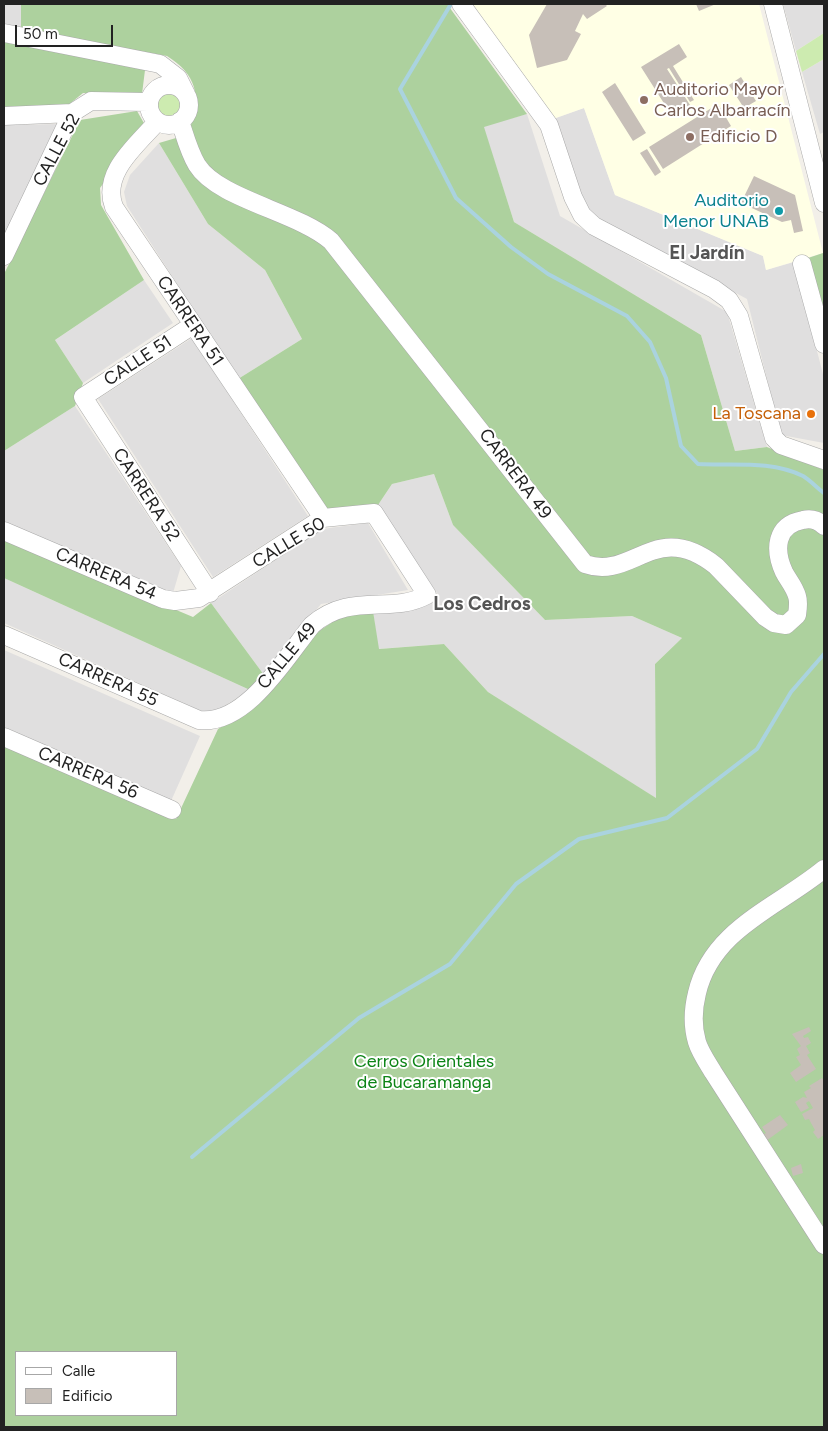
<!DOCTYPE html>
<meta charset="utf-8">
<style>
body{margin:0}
#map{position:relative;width:828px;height:1431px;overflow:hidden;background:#f2efe9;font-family:Figtree,sans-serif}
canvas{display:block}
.frame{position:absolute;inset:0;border:5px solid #222;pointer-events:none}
.legend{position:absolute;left:15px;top:1351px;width:162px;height:65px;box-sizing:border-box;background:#fff;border:1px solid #a7a7a7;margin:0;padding:6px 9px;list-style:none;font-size:15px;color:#222}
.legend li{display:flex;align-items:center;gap:10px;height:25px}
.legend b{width:25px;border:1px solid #a7a7a7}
.scale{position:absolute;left:15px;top:25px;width:98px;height:22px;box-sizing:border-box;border:2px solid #222;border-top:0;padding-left:6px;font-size:15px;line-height:18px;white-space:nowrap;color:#222;-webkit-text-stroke:4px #fff;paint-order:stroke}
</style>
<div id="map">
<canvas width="828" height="1431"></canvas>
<div class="frame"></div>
<ul class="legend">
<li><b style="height:6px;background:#fff"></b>Calle</li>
<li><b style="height:14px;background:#c7bfb8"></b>Edificio</li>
</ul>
<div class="scale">50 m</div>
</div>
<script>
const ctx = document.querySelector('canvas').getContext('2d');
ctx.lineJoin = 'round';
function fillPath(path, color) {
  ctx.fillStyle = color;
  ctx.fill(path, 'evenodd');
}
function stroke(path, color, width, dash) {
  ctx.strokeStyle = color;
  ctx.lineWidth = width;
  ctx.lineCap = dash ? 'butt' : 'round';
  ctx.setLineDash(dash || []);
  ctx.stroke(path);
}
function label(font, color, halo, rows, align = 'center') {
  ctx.font = font + ' Figtree,sans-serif';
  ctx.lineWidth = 4;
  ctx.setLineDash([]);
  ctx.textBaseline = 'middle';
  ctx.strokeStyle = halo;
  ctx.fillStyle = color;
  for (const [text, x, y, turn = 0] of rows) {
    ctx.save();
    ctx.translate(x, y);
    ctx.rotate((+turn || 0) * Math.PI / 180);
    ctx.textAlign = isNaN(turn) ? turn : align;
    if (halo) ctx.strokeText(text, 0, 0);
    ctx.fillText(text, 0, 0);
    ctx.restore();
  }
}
const residential = new Path2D(`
 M4 4H21V29L4 25Z
 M783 4H824V33L796 51Z
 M824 59V132L820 134 802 72Z
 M584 108 615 195 763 256 766 270 794 262 824 378V443L781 435 747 299 598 219 585 206 553 119Z
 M527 114 560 216 727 312 767 447 735 451 701 335 514 222 483 126Z
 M59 124 4 237V125Z
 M159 143 208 224 265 270 302 339 238 379 127 206 124 192 130 175Z
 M144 280 173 323 83 383 55 340Z
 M192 338 308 516 213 577 98 399Z
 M75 406 181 566 173 593 4 523V451Z
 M434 474 453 525 545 620 632 616 682 638 655 664 657 799 488 692 444 644 378 649 373 611 426 605 439 596 378 505 392 484Z
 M368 523 408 590 321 604 264 675 211 603 322 529Z
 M4 578 250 690 210 715 4 623Z
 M4 650 200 736 171 801 4 727Z`);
const education = new Path2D(`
 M473 4H759L823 253 766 270 763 256 615 195 584 108 553 119Z`);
const grass = new Path2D(`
 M824 33V59L802 72 796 51Z
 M154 105a14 14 0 1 1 28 0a14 14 0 1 1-28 0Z`);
const forest = new Path2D(`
 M21 4H447L527 114 484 127 514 222 701 335 735 451 767 447 824 470V1427H4V744L176 819 218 729 248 710 315 634 335 620 358 613 373 611 379 649 444 644 488 692 656 798 655 664 682 638 632 616 545 620 453 525 434 474 392 484 378 505 325 510 238 379 302 339 265 270 208 224 159 143 176 138 190 128C202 96 196 74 167 56L21 29ZM16 1352H176V1415H16Z
 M4 42 145 70 142 94 83 93 67 106 4 109Z
 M137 111 145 125 100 188 101 205 144 280 55 340 83 383 75 406 4 451V274L80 120Z
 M823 253 824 259V316L808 258Z
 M4 538 193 617 211 603 264 675 250 690 4 578Z`);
const stream = new Path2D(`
 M451 4 400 89 456 198 511 247 548 274 627 316 650 342 666 378 681 446 698 464C733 466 770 460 803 476 810 480 817 488 824 493
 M192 1157 359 1018 450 964 516 884 579 839 667 818 757 749 791 692 824 654`);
const building = new Path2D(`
 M547 4H605L607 6 587 19 583 14 575 31 581 34 567 60 537 68 529 35Z
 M696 4H716L699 11Z
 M679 44 687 57 673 66 694 100 690 102 669 68 667 69 690 105 672 116 641 67Z
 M741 77 756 101 744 108 729 85Z
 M615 83 646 133 633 141 602 92Z
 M718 104 731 126 663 169 649 147Z
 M647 149 661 172 655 176 640 153Z
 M754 176 795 195 803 231 794 233 791 220 782 222 741 203Z
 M809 1027 811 1031 803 1036 804 1038 808 1037 811 1043 806 1046 810 1053 807 1055 816 1069 796 1082 790 1073 801 1065 796 1057 800 1055 797 1049 801 1046 792 1034Z
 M822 1078 824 1081V1135L818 1139 813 1132 815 1130 811 1123 809 1119 805 1120 802 1114 813 1108 809 1101 806 1103 809 1108 801 1112 795 1102 803 1097 807 1098 804 1092 811 1088 809 1086Z
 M780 1115 788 1125 766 1141 762 1135 766 1133 762 1127Z
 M801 1164 803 1173 793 1176 791 1168Z`);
const minor = new Path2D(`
 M461 4 549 125 573 197 582 215 594 226 714 289 729 300 739 316 774 438 781 445 824 460
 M773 4 824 203
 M4 33 160 64 178 78 186 94
 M149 105a20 20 0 1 1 40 0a20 20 0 1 1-40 0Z
 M4 116 72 113
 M180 121C185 136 189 152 197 165 218 199 298 212 331 241L585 564C633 581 655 518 716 566L765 617 774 623 786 625 797 615C798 608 799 602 797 596 794 586 788 580 784 572 774 550 775 525 803 520 811 518 818 520 824 526
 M157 122C137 145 101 173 114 207L323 518
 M4 256 72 113 91 101 148 102
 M802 264 824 344
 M193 325 83 397 210 593
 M4 531 163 599 175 601 199 598 323 518 374 513 427 595C390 615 351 591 312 625 286 657 246 726 199 720L4 635
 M4 737 172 810
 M824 869C778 907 712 929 697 993 693 1009 692 1025 697 1042 700 1052 707 1062 713 1072L824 1245`);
const markers = [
 [644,100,5,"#8d6e63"],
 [690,137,5,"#8d6e63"],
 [779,211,5,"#0f9aa8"],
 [811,414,5,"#e8710a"]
];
const educationNames = [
 ["Auditorio Mayor",654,90],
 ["Carlos Albarracín",654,111],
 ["Edificio D",700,137]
];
const streetNames = [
 ["CALLE 52",57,150,-62],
 ["CARRERA 51",190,321,56],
 ["CALLE 51",138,361,-33],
 ["CARRERA 49",515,474,53],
 ["CARRERA 52",146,495,57],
 ["CALLE 50",289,543,-31],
 ["CARRERA 54",106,574,23],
 ["CALLE 49",287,656,-50],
 ["CARRERA 55",108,680,24],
 ["CARRERA 56",88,773,23]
];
const cultureNames = [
 ["Auditorio",769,201],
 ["Menor UNAB",769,222]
];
const foodNames = [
 ["La Toscana",801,414]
];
const parkNames = [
 ["Cerros Orientales",424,1062],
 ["de Bucaramanga",424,1083]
];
const neighbourhoodNames = [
 ["El Jardín",707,253],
 ["Los Cedros",482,604]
];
fillPath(residential, '#e0dfdf');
fillPath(education, '#ffffe5');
fillPath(grass, '#cdebb0');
fillPath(forest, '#add19e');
stroke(stream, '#aad3df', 4);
fillPath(building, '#c7bfb8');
stroke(minor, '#a9a9a9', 19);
stroke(minor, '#fff', 18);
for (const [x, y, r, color] of markers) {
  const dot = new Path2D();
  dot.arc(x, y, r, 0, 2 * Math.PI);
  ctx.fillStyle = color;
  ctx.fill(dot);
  stroke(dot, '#fff', 2);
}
label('18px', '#785e54', '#fff', educationNames, 'left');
label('18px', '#222', '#fff', streetNames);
label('18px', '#0d838f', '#fff', cultureNames, 'right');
label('18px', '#c56008', '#fff', foodNames, 'right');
label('18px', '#0c8416', '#fff', parkNames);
label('bold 19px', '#555', '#fff', neighbourhoodNames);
</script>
